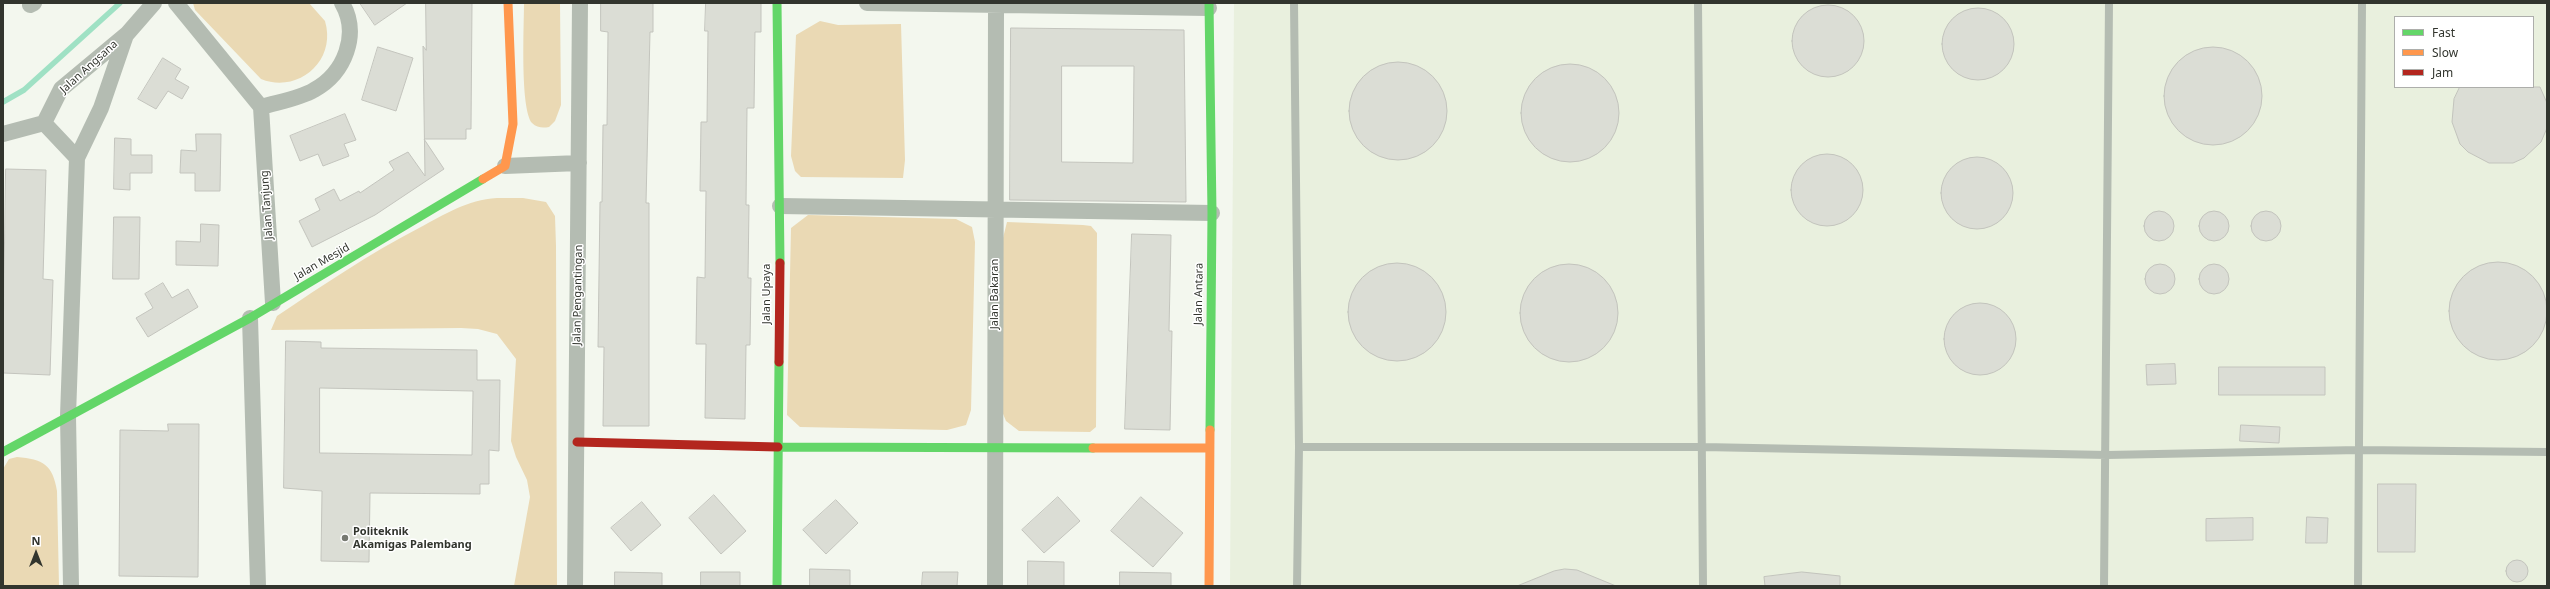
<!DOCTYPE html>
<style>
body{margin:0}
#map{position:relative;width:2550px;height:589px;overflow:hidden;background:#f3f7ee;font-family:"Noto Sans",sans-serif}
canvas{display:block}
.frame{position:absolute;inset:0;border:4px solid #32352e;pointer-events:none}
.legend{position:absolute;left:2394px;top:16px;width:140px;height:72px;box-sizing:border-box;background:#fff;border:1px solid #adaeab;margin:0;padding:5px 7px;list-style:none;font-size:12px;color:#32352e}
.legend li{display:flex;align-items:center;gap:8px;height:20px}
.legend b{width:20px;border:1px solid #adaeab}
.north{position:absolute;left:16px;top:533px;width:40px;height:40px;-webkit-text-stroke:3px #fff;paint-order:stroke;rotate:0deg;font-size:11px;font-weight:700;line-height:16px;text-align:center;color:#32352e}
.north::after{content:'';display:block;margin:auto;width:14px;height:18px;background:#32352e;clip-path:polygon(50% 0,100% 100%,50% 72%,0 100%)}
</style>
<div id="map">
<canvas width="2550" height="589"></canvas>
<div class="frame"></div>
<ul class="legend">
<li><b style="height:5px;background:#63d668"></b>Fast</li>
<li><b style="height:5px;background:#ff974d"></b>Slow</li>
<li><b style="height:5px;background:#b3261e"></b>Jam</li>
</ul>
<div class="north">N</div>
</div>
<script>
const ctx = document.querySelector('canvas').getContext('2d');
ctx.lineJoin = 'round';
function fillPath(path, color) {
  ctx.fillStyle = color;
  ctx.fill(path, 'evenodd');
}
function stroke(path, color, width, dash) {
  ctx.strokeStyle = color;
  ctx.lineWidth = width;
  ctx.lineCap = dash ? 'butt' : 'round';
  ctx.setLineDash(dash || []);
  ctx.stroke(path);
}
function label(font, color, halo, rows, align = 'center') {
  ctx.font = font + ' "Noto Sans",sans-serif';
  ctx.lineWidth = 3;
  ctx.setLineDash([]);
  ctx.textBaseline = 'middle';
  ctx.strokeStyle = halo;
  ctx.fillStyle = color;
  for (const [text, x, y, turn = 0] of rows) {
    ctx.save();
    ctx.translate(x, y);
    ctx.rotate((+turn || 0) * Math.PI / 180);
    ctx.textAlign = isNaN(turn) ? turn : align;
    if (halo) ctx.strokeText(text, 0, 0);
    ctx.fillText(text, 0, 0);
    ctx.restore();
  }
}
const built = new Path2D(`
 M1234 3H2547V586H1230ZM2395 17H2533V87H2395Z`);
const green = new Path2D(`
 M193 3H309L325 21C337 61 298 94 261 79L195 10Z
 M524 3H560L561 105 555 121 549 127C543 128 537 128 532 123 520 108 524 26 524 3Z
 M820 21 838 25 901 24 905 160 903 178 801 177 795 171 791 156 796 35Z
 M497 198H523L546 202 555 216 556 246 557 586H514L530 497 527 480 516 457 511 441 516 359 497 334 478 329 461 328 271 330 277 316C323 285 369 254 419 228 445 214 467 200 497 198Z
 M808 215 956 219 972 227 975 242 971 410 966 425 947 430 800 427 787 415 791 228Z
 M1007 222 1083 225 1091 226 1097 233 1096 427 1090 432 1019 431 1006 421 1001 409 1003 238Z
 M17 457C43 459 53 465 57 491L59 586H3V469L9 459Z`);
const stream = new Path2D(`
 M3 102 24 90 120 3`);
const building = new Path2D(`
 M360 3H407L375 25Z
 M426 3H472L471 129H466V139H424L444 169 375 215 312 247 299 221 320 210 315 199 334 189 340 201 359 191 360 193 394 170 389 162 408 152 425 176 423 46 426 50Z
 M601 3H653V32H650L646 203H649V426H603L604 347H598L600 202H602L603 125H607L608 32 601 31Z
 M706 3H761V32H755L754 108H747L746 205H749L748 278H751L750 345H746L745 419 705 418 706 344H696L697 277 705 278 706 191H700L701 122H707L708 31H705Z
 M1792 41a36 36 0 1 1 72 0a36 36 0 1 1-72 0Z
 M1942 44a36 36 0 1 1 72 0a36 36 0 1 1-72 0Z
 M1011 28 1184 30 1186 202 1010 200ZM1062 66H1134L1133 163 1062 162Z
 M378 47 413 58 396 111 362 100Z
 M2164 96a49 49 0 1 1 98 0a49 49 0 1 1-98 0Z
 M163 58 181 69 175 79 189 87 182 99 168 91 156 109 138 99Z
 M1349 111a49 49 0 1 1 98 0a49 49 0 1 1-98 0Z
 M1521 113a49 49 0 1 1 98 0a49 49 0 1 1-98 0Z
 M2460 87H2540L2547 103V128L2541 142 2524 158 2513 163H2489L2468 152 2460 144 2452 122 2454 99Z
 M345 114 356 140 344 144 349 156 323 166 318 154 300 161 290 136Z
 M196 134H221L220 191H195V173H180L181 150 196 151Z
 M115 138 131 139V155H152V173H130V190L114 189Z
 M1791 190a36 36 0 1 1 72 0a36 36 0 1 1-72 0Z
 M1941 193a36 36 0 1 1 72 0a36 36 0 1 1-72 0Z
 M6 169 46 170 43 279 53 280 50 375 3 373Z
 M2199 226a15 15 0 1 1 30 0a15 15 0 1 1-30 0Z
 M2144 226a15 15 0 1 1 30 0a15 15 0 1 1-30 0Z
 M2251 226a15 15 0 1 1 30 0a15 15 0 1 1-30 0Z
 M114 217H140L139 279H113Z
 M201 224 219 225 218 266 176 265V241L200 242Z
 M1132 234 1171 235 1169 331H1172L1170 430 1125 429Z
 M2449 311a49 49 0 1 1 98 0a49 49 0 1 1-98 0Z
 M1348 312a49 49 0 1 1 98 0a49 49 0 1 1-98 0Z
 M2145 279a15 15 0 1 1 30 0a15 15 0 1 1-30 0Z
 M2199 279a15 15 0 1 1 30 0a15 15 0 1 1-30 0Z
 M1520 313a49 49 0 1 1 98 0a49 49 0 1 1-98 0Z
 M163 283 172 298 188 289 198 307 148 337 136 318 153 308 145 294Z
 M1944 339a36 36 0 1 1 72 0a36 36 0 1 1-72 0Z
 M286 341 321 342V348L477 350V380H500L499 451 489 450V484H480V494L370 493 369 562 321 561 322 491 284 488ZM320 388 473 391 472 455 320 453Z
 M2175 364 2176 384 2147 385 2146 365Z
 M2219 367H2325V395H2219Z
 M168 424H199L198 577 119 576 120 430 168 431Z
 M2241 425 2280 427 2279 443 2240 441Z
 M2378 484H2416L2415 552H2378Z
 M714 495 746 531 721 554 689 518Z
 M1058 497 1080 521 1044 553 1022 530Z
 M1141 497 1183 533 1153 567 1111 531Z
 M836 500 858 523 826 554 803 530Z
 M642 502 661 525 631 551 611 528Z
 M2307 517 2328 518 2327 543H2306Z
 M2253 518V540L2206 541V519Z
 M2506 571a11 11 0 1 1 22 0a11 11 0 1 1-22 0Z
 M1028 561 1064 562V586H1028Z
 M810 569 850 570V586H810Z
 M1565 569 1577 570 1616 586H1517L1554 571Z
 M615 572 662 573V586H615Z
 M701 572H740V586H701Z
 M923 572H958L957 586H922Z
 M1120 572 1171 573V586H1120Z
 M1802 572 1840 576V586H1765L1764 577Z`);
const lane = new Path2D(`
 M1294 3 1299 447 1297 586
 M1698 3 1703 586
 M1299 447H1703L2107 455 2359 450 2547 452
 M2104 586 2109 3
 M2358 586 2362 3`);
const street = new Path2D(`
 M176 3 261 107C277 102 299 99 314 90 345 73 360 34 342 3
 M867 3 1209 8
 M30 5 34 3
 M261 107 273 303
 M44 123 77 158 68 416 71 586
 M3 134 44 123 61 89 127 34 154 3
 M77 158 101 108 126 35
 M505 166 579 163
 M780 206 1212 213
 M250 318 258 586
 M575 586 580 3
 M995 586 996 3`);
const fast = new Path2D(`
 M777 3 780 263
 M1209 3 1212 213 1210 430
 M778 447 1093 448
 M3 452 250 318 483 179
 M777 586 779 362`);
const slow = new Path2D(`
 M483 179 505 166 513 124 508 3
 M1093 448H1209
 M1209 586 1210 430`);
const jam = new Path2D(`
 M779 362 780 263
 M577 442 778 447`);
const markers = [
 [345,538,4,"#767971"]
];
const streetNames = [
 ["Jalan Angsana",89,67,-42],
 ["Jalan Tanjung",267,205,-94],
 ["Jalan Mesjid",322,262,-30],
 ["Jalan Upaya",767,294,-90],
 ["Jalan Bakaran",995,294,-90],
 ["Jalan Antara",1199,294,-89],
 ["Jalan Pengantingan",578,295,-89]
];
const poiNames = [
 ["Politeknik",353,532],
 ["Akamigas Palembang",353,545]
];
fillPath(built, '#e9f0de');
fillPath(green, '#ead9b4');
stroke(stream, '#9fe1c4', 5.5);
fillPath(building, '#dbddd5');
stroke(building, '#c3c4bd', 1);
stroke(lane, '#b4bcb2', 8);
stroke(street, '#b4bcb2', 16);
stroke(fast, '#63d668', 9);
stroke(slow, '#ff974d', 9);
stroke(jam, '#b3261e', 9);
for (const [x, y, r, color] of markers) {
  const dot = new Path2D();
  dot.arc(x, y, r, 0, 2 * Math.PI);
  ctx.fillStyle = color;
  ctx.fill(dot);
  stroke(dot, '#fff', 1.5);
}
label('11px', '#32352e', '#fff', streetNames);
label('bold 11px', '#32352e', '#fff', poiNames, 'left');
</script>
